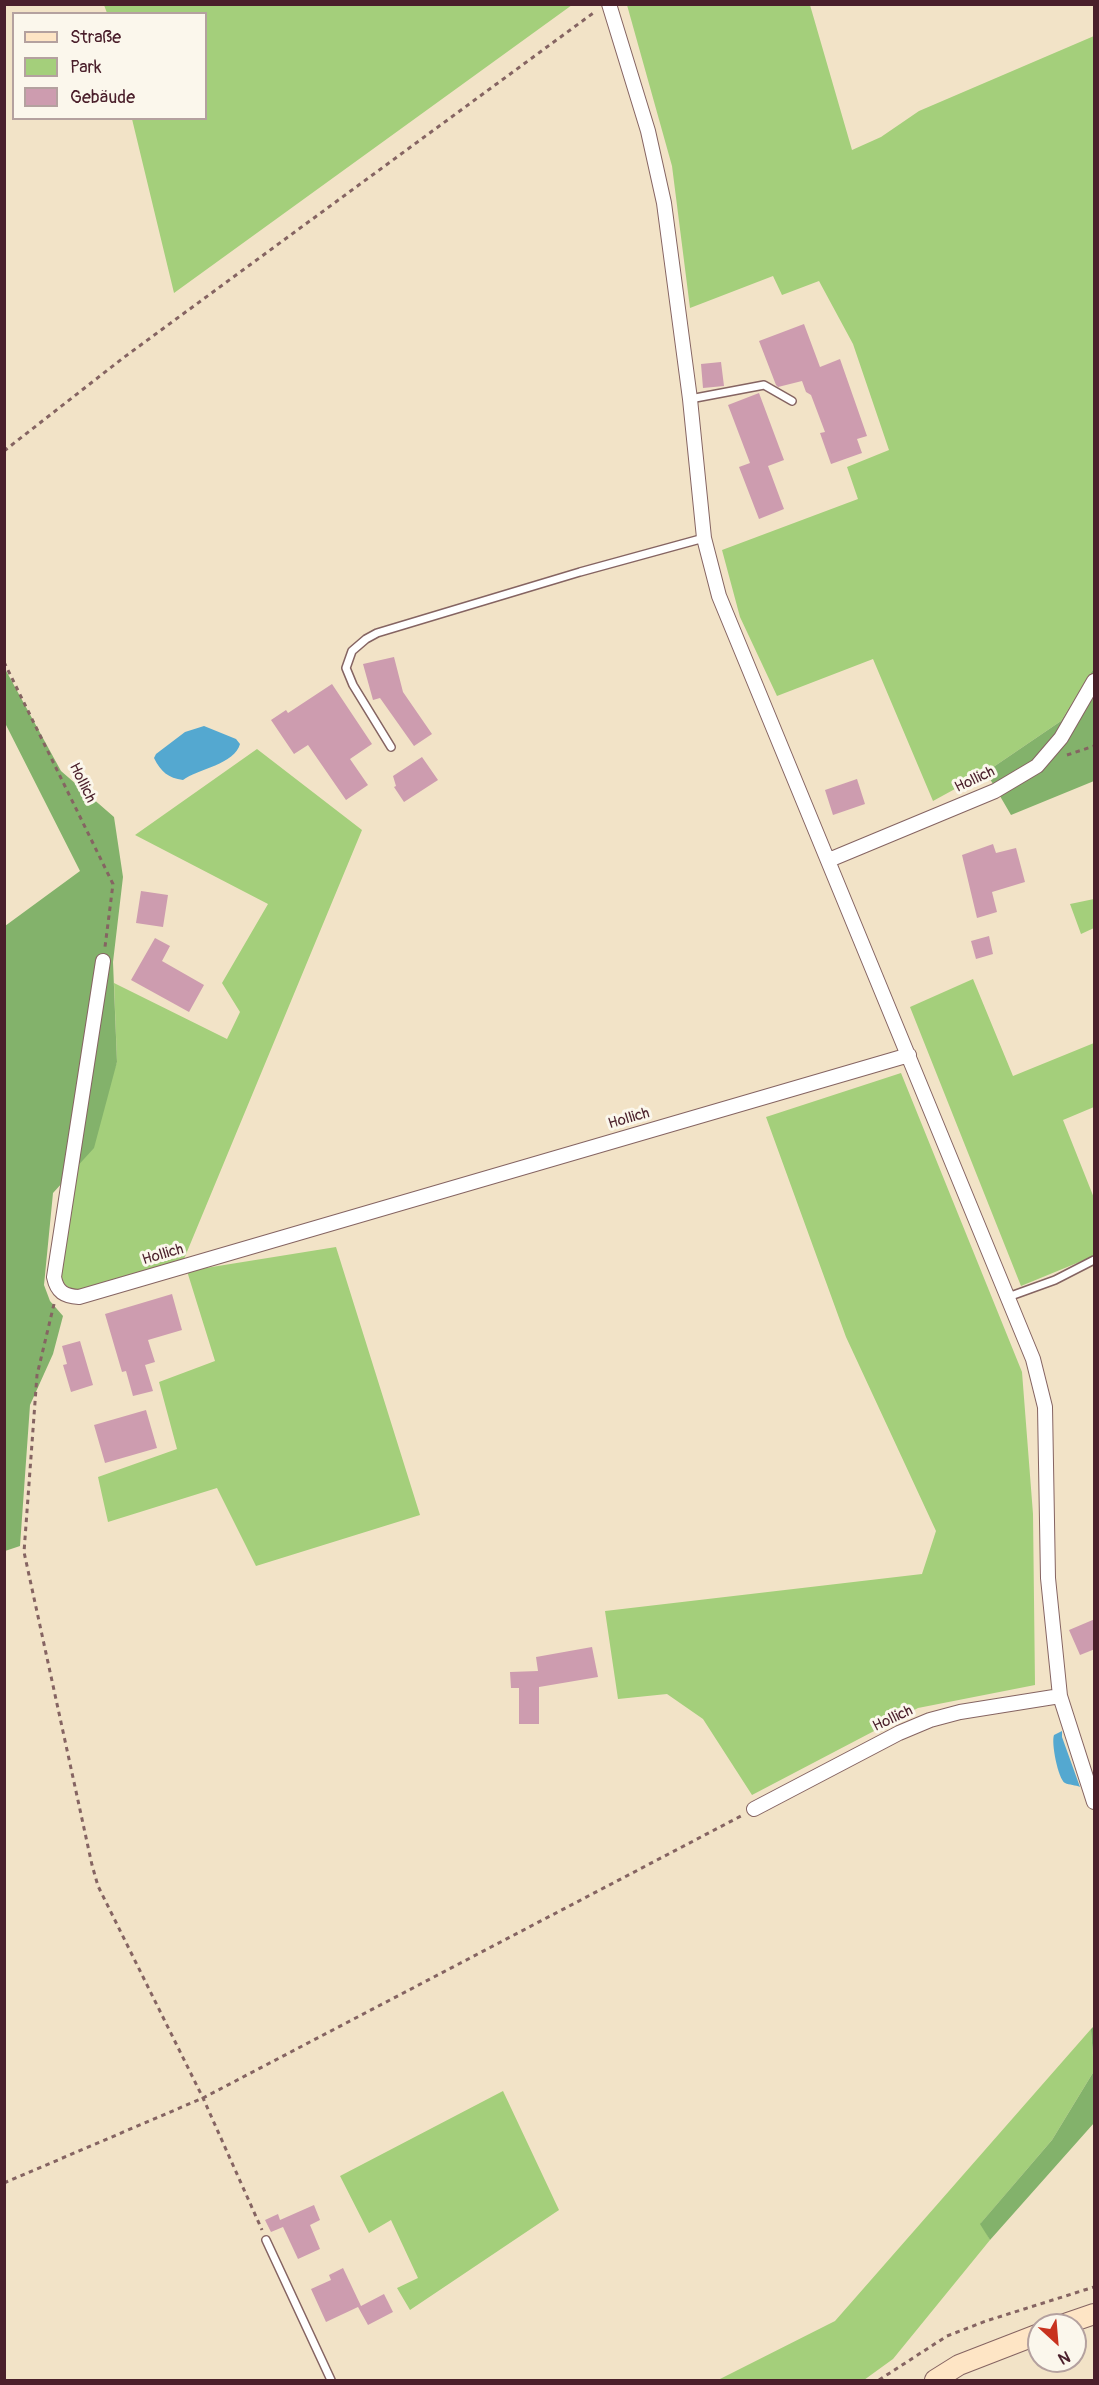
<!DOCTYPE html>
<meta charset="utf-8">
<style>
body{margin:0}
#map{position:relative;width:1099px;height:2385px;overflow:hidden;background:#f2e3c7;font-family:Pangolin,sans-serif}
canvas{display:block}
.frame{position:absolute;inset:0;border:6px solid #4a1f2b;pointer-events:none}
.legend{position:absolute;left:12px;top:12px;width:195px;height:108px;box-sizing:border-box;background:#fbf7ec;border:2px solid #b4a19f;margin:0;padding:8px 10px;list-style:none;font-size:18px;color:#4a1f2b}
.legend li{display:flex;align-items:center;gap:12px;height:30px}
.legend b{width:30px;border:2px solid #b4a19f}
.north{position:absolute;left:1027px;top:2313px;width:60px;height:60px;box-sizing:border-box;background:#fbf7ec;border:2px solid #b4a19f;border-radius:50%;rotate:154deg;font-size:16px;font-weight:700;line-height:24px;text-align:center;color:#4a1f2b}
.north::after{content:'';display:block;margin:auto;width:21px;height:27px;background:#c8321e;clip-path:polygon(50% 0,100% 100%,50% 72%,0 100%)}
</style>
<div id="map">
<canvas width="1099" height="2385"></canvas>
<div class="frame"></div>
<ul class="legend">
<li><b style="height:8px;background:#fee5c5"></b>Straße</li>
<li><b style="height:16px;background:#a4cf7b"></b>Park</li>
<li><b style="height:16px;background:#cd9caf"></b>Gebäude</li>
</ul>
<div class="north">N</div>
</div>
<script>
const ctx = document.querySelector('canvas').getContext('2d');
ctx.lineJoin = 'round';
function fillPath(path, color) {
  ctx.fillStyle = color;
  ctx.fill(path, 'evenodd');
}
function stroke(path, color, width, dash) {
  ctx.strokeStyle = color;
  ctx.lineWidth = width;
  ctx.lineCap = dash ? 'butt' : 'round';
  ctx.setLineDash(dash || []);
  ctx.stroke(path);
}
function label(font, color, halo, rows, align = 'center') {
  ctx.font = font + ' Pangolin,sans-serif';
  ctx.lineWidth = 6;
  ctx.setLineDash([]);
  ctx.textBaseline = 'middle';
  ctx.strokeStyle = halo;
  ctx.fillStyle = color;
  for (const [text, x, y, turn = 0] of rows) {
    ctx.save();
    ctx.translate(x, y);
    ctx.rotate((+turn || 0) * Math.PI / 180);
    ctx.textAlign = isNaN(turn) ? turn : align;
    if (halo) ctx.strokeText(text, 0, 0);
    ctx.fillText(text, 0, 0);
    ctx.restore();
  }
}
const green = new Path2D(`
 M104 5V4L572 5 174 293 132 119 206 118V14L107 13Z
 M627 5H810L852 150 881 137 919 111 1094 36V668L1061 721 986 772 933 801 873 659 777 696 740 617 722 550 858 499 847 467 889 450 853 344 819 281 782 295 773 276 690 308 672 166Z
 M257 749 362 830 184 1259 82 1290C70 1290 64 1287 60 1275L77 1166 117 1062 114 983 227 1039 240 1012 222 983 268 904 135 835Z
 M1094 899V928L1081 934 1070 904Z
 M973 979 1013 1076 1094 1043V1107L1063 1120 1094 1198V1256L1021 1286 910 1007Z
 M901 1073 1022 1372 1033 1514 1035 1685 918 1708 752 1795 703 1719 667 1694 618 1699 605 1611 922 1574 936 1531 846 1337 766 1117Z
 M336 1247 420 1515 256 1566 217 1488 108 1522 98 1477 177 1449 159 1382 215 1361 187 1271Z
 M1091 2029 1094 2071 1052 2140 981 2223 990 2240 893 2359 864 2380H718L835 2321Z
 M503 2091 559 2210 410 2310 397 2288 418 2278 391 2220 369 2233 340 2176Z`);
const forest = new Path2D(`
 M4 667 61 771 114 817 123 877 113 962 117 1062 94 1148 53 1193 44 1285 50 1301 63 1316 53 1354 30 1405 20 1546 5 1551V926L80 871 5 723Z
 M1094 668V781L1011 815 986 772 1061 721Z
 M1094 2026V2123L990 2240 980 2224 1052 2140 1094 2071 1091 2029Z`);
const water = new Path2D(`
 M204 726 236 739 240 744C235 764 198 769 183 780 168 778 161 772 154 758L156 754 185 732Z
 M1062 1731V1737L1080 1787C1076 1785 1069 1785 1065 1783 1058 1779 1051 1742 1054 1735Z`);
const building = new Path2D(`
 M804 324 820 367 840 359 867 436 857 439 862 453 831 464 820 433 825 432 811 395 806 392 802 381 778 387 776 385 759 341Z
 M721 362 724 386 703 388 701 364Z
 M759 393 784 460 768 466 784 509 759 519 739 467 750 463 728 405Z
 M394 657 403 692 432 734 414 746 380 698 373 700 363 664Z
 M332 684 372 744 350 759 368 785 346 800 308 745 294 754 271 720 286 710 288 713Z
 M422 757 438 780 404 802 394 787 396 786 393 776Z
 M857 779 865 804 833 815 825 790Z
 M993 844 996 853 1016 848 1025 882 992 892 997 912 977 918 962 855Z
 M141 891 168 895 163 927 136 923Z
 M989 936 993 954 976 959 971 941Z
 M155 938 170 946 162 961 204 985 189 1012 131 980Z
 M172 1294 182 1330 148 1340 155 1362 145 1365 153 1391 133 1396 126 1371 122 1372 105 1314Z
 M80 1341 93 1385 71 1392 63 1365 67 1364 62 1346Z
 M146 1410 157 1448 105 1463 94 1425Z
 M1095 1619V1649L1080 1655 1069 1630Z
 M592 1647 598 1677 539 1687V1724H519V1688H511L510 1672 538 1671 536 1657Z
 M314 2205 320 2220 310 2225 320 2249 298 2259 283 2227 271 2232 265 2220 278 2214 280 2220Z
 M343 2268 361 2306 384 2294 393 2312 368 2325 358 2307 326 2322 311 2289 331 2280 329 2275Z`);
const path = new Path2D(`
 M4 451 123 358 596 11
 M4 662 113 884 105 947
 M1067 755 1094 746
 M54 1304 37 1375 24 1552 92 1865 98 1886 203 2098 262 2230
 M4 2183 203 2098 741 1816
 M879 2380 947 2336 986 2321 1094 2287`);
const lane = new Path2D(`
 M690 399 764 385 792 401
 M391 747 353 685 346 668 352 651 366 639 377 633 580 572 704 538
 M1008 1297 1055 1280 1094 1260
 M266 2240 331 2380`);
const street = new Path2D(`
 M609 4 648 131 664 203 690 399 704 538 719 596 1033 1359 1045 1407 1048 1578 1060 1696 1094 1802
 M829 860 995 791 1037 766 1061 738 1094 681
 M103 961 54 1277C57 1292 64 1296 79 1297L909 1055
 M754 1809 899 1733 930 1720 960 1712 1060 1696`);
const secondary = new Path2D(`
 M1062 2325 1094 2314
 M935 2380 959 2365 1039 2334`);
const streetNames = [
 ["Hollich",975,780,-25],
 ["Hollich",82,783,64],
 ["Hollich",629,1119,-16],
 ["Hollich",163,1255,-16],
 ["Hollich",893,1719,-25]
];
fillPath(green, '#a4cf7b');
fillPath(forest, '#83b26b');
fillPath(water, '#54a8d0');
fillPath(building, '#cd9caf');
stroke(lane, '#856462', 10);
stroke(street, '#856462', 16);
stroke(secondary, '#856462', 22);
stroke(path, '#856462', 3, [4.5, 4.5]);
stroke(lane, '#fff', 7);
stroke(street, '#fff', 14);
stroke(secondary, '#fee5c5', 20);
label('15px', '#4a1f2b', '#fbf7ec', streetNames);
</script>
